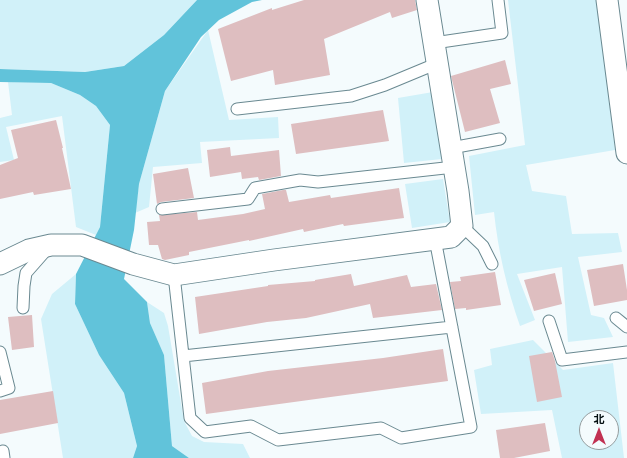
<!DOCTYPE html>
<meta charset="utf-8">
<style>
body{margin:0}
#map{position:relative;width:627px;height:458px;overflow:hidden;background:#f4fbfd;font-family:"Open Sans","Noto Sans SC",sans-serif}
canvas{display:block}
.north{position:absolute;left:579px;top:410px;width:40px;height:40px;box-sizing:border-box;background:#f4fbfd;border:1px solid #949c9e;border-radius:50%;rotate:0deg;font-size:11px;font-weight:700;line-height:16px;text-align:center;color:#030e10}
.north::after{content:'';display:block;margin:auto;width:14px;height:18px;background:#c13152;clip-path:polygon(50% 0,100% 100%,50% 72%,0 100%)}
</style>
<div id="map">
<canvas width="627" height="458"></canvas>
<div class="north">北</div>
</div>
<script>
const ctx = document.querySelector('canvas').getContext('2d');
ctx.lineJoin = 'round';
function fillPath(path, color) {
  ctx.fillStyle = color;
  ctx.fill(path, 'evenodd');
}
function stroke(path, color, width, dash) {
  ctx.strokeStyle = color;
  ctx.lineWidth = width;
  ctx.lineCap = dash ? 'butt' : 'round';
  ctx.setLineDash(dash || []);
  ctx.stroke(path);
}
const green = new Path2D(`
 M0 0H197L164 35 124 66 85 72 0 69Z
 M508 0H597L615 150 526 165 532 191 566 196 572 234 618 233 622 252 578 257 591 315 604 318 613 337 568 342 562 267 517 274 535 320 520 326C507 289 498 251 494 212L475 215 469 156 525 145Z
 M208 30 229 120 278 117 279 138 200 142 202 163 153 167 149 207 135 213 139 184 165 91Z
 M8 82 51 83 80 95 96 106 110 125 100 227 96 235 76 227 62 116 6 127 14 160 0 162V118L12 115Z
 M433 92 442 159 404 163 398 98Z
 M443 179 450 222 412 228 405 184Z
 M76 274 75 304 99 355 124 393 137 446 133 458H63L41 319 52 294Z
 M147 302 164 313 168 326 184 421 192 436 204 442 243 444 250 458H189L172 446 164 355 150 323Z
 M533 340 563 370 613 363 624 458H562L552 410 481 414 474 370 492 365 490 349ZM587 418H611V442H587Z`);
const water = new Path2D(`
 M197 0H262L252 2 219 20 201 37 165 91 139 184 134 230 124 279 147 302 150 323 164 355 172 446 189 458H133L137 446 124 393 99 355 75 304 76 274 100 227 110 125 96 106 80 95 51 83 0 82V69L85 72 124 66 164 35Z`);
const building = new Path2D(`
 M304 0H415L417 10 392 18 390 12 324 39 330 75 275 85 273 70 231 81 218 29 272 8V10Z
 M505 60 511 84 490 89 500 123 465 132 451 76Z
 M383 110 389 141 296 154 291 124Z
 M56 120 63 148H62L71 189 34 195 33 192 0 199V165L18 158 11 130Z
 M230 147 231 156 279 150 281 176 259 180 258 177 242 179 241 172 210 177 207 150Z
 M188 168 194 198 161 202 157 204 153 174Z
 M399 188 404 218 344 226 343 224 304 232 303 229 249 241V240L189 252V255L165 260 162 259 158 245H149L147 222 160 221 159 215 197 212 198 220 243 214 265 209 262 194 283 190H286L289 202 330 195 331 198Z
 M623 264 627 290V300L594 306 587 270Z
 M495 272 501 305 466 310V308L455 309 450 282 461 281 460 277Z
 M555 273 562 304 534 311 524 280Z
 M351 274 354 286 407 275 411 287 436 284 442 310 373 318 370 304 306 318 267 322 199 334 195 297 268 286V285L315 281V280Z
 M32 315 34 347 12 350 8 317Z
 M443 349 448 381 206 414 202 383 268 371 383 358Z
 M552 352 555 361 562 397 537 402 529 356Z
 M53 391 58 423 0 434V400Z
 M545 423 550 451 514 458H500L496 430Z`);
const lane = new Path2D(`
 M434 43 502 33 498 0
 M237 109 351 96 385 85 438 63
 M451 148 500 139
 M162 209 248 199 255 188 300 180 318 182 454 167
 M462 226 483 246 492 264
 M174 275 190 418 205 432 251 426 278 440 381 428 401 438 471 427 435 239
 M23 308 24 286 26 273 48 248
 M616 318 627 327
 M549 321 562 360 627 352
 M0 352 9 388 0 391
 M183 356 452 327
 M3 451 4 458`);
const street = new Path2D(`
 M607 0 627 153
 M0 264 29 250 51 245H82L133 264 174 275 274 260 451 237 462 226 458 191 427 0`);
fillPath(green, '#d1f1f9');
fillPath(water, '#61c3da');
fillPath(building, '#debec0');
stroke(lane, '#6a8991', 13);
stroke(street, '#6a8991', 23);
stroke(lane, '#fff', 11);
stroke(street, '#fff', 21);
</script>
